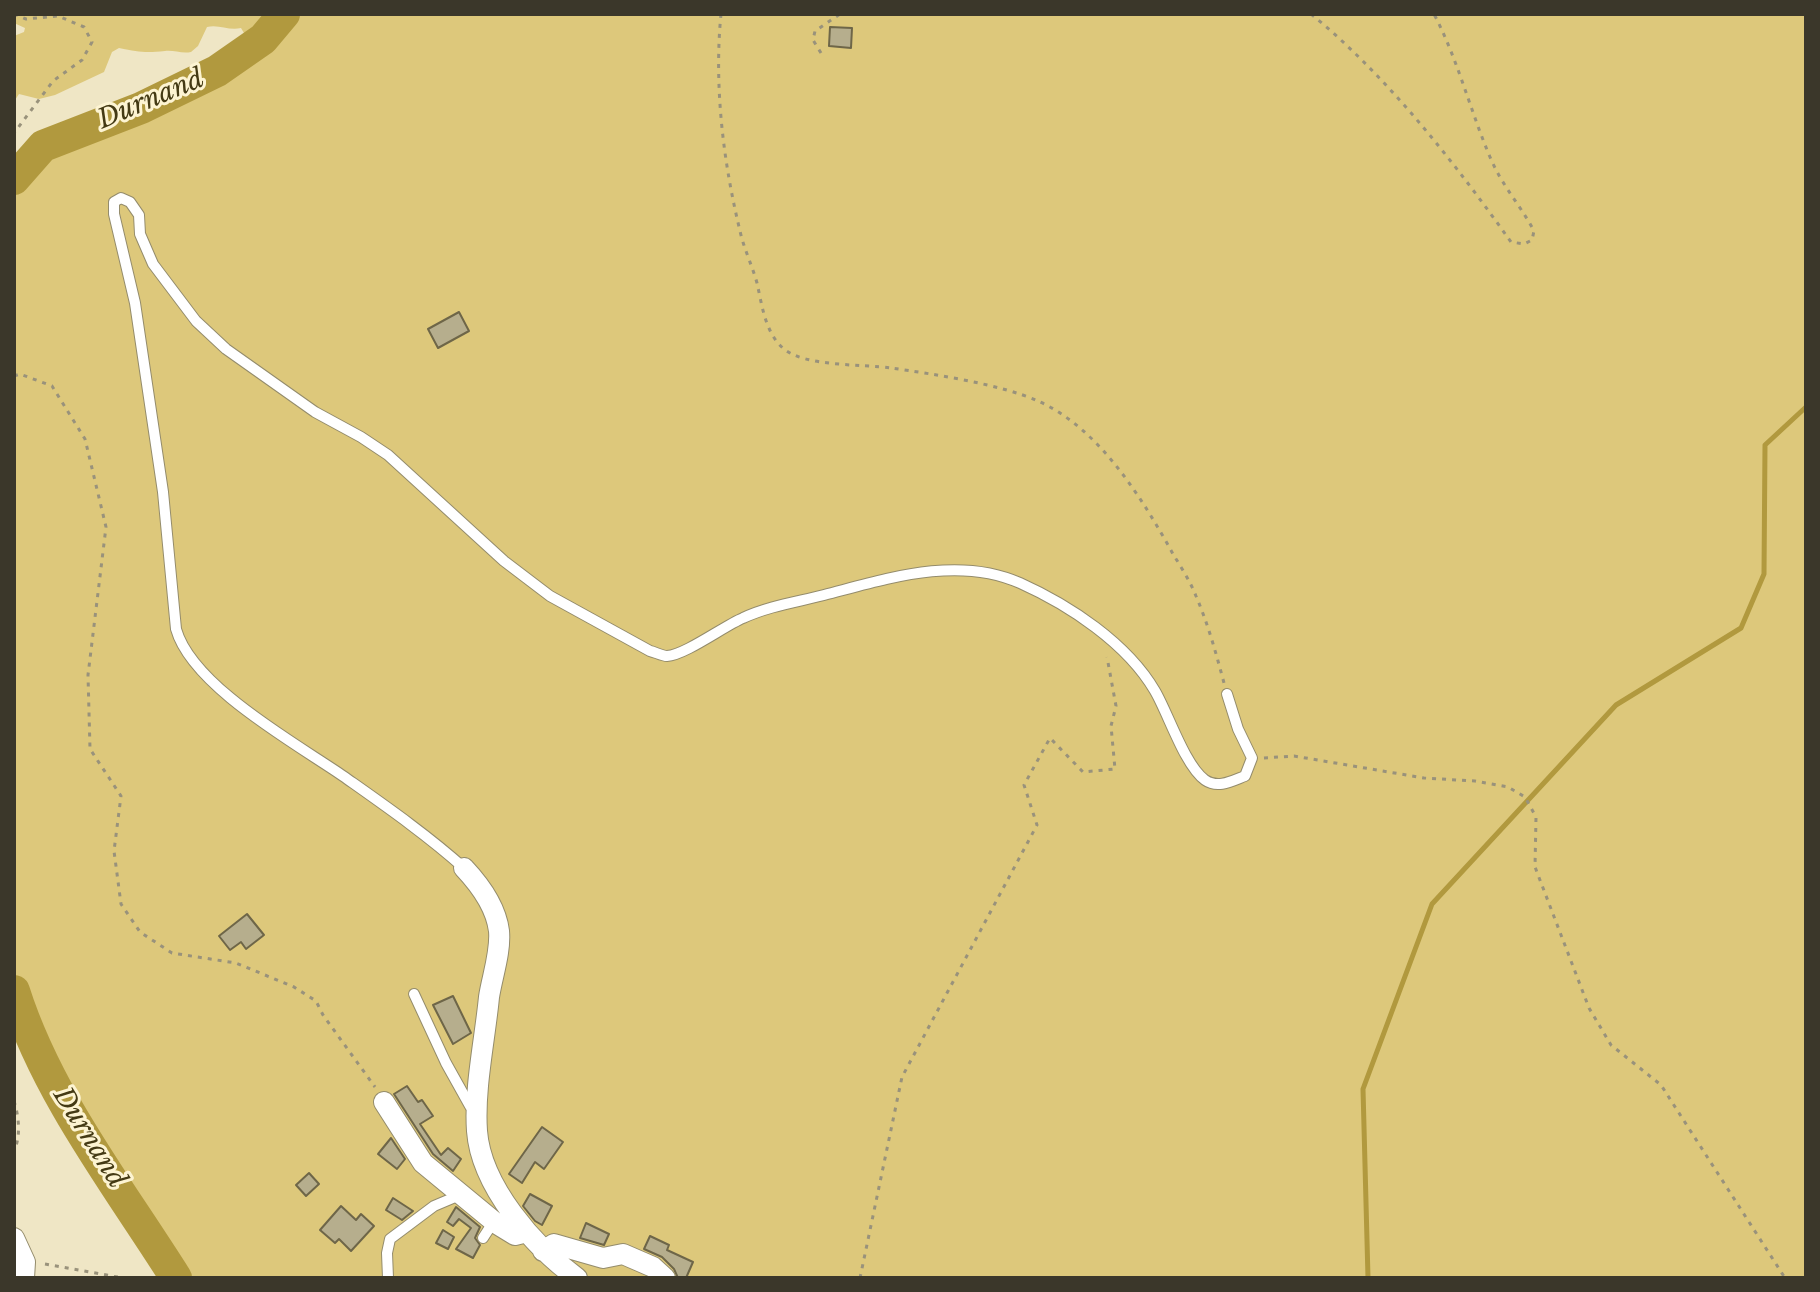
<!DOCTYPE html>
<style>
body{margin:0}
#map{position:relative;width:1820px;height:1292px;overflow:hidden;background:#efe6c5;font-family:"Libre Baskerville",serif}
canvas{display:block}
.frame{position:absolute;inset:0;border:16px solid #3b372a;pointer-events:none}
</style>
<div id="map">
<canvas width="1820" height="1292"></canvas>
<div class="frame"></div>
</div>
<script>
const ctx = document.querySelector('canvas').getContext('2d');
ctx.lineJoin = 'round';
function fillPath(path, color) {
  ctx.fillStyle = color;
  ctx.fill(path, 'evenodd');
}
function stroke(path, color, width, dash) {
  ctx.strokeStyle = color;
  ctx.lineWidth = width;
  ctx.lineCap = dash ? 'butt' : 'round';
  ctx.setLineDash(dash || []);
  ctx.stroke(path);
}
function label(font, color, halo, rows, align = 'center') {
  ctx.font = font + ' "Libre Baskerville",serif';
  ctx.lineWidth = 6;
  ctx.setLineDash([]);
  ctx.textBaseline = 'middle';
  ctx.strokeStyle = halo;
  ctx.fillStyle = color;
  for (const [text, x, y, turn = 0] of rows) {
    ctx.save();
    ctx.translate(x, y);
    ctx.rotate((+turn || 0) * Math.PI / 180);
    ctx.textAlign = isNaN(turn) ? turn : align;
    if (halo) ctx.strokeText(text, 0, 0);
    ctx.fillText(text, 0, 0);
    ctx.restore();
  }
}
const green = new Path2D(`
 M14 14 167 16 174 14H1806V1278H178L29 1069 14 1014V176L63 134 197 78 250 43 241 28C229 31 219 24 207 27L198 46 191 52C182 54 174 50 165 51 145 53 139 52 119 48L112 52 104 72 55 95 39 99 19 94 15 100 14 121V36L24 32 25 28 14 23Z`);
const stream = new Path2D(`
 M1368 1278 1363 1089 1432 904 1616 705 1741 628 1764 574 1765 445 1806 407`);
const river = new Path2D(`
 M14 179 43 146 141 108 217 71 263 39 284 14
 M14 991C47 1095 118 1186 176 1278`);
const building = new Path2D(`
 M830 27 852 28 851 48 829 46Z
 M459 312 469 331 438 348 428 329Z
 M247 914 264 935 246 949 241 942 230 950 219 936Z
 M453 996 471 1033 453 1044 433 1005Z
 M407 1086 418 1102 422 1100 433 1116 420 1124 441 1155 448 1148 461 1159 453 1171 433 1154 394 1094Z
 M542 1127 563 1142 544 1169 535 1162 522 1183 509 1174Z
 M391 1138 405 1159 397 1169 378 1154Z
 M309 1173 319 1184 306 1196 296 1185Z
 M530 1194 552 1206 542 1225 535 1221 523 1206Z
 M393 1198 413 1211 402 1220 386 1210Z
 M341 1206 356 1220 361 1214 374 1226 351 1251 339 1239 335 1243 320 1230Z
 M456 1207 480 1227 475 1238 480 1245 473 1258 456 1249 471 1228 459 1219 453 1226 447 1222Z
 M586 1223 609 1234 604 1245 580 1238Z
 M443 1230 454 1237 448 1249 436 1243Z
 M650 1236 669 1245 667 1250 693 1262 686 1278H678L674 1269 662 1257 644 1249Z`);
const path = new Path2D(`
 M14 14 26 19 58 16 84 27 92 42 82 60 53 81 14 133
 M721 14C714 85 723 161 740 231 744 249 752 265 757 283 762 305 765 333 784 349 806 367 863 364 891 368 933 374 1000 384 1038 401 1099 428 1142 498 1173 554 1181 567 1190 581 1196 596 1208 624 1216 653 1224 683
 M1311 14C1387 76 1454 162 1511 242L1524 244 1532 240 1534 231C1521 206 1502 186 1490 157 1470 110 1458 60 1434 14
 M821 53 813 40 815 31 840 14
 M14 376 20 374 52 386 85 439 106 527 88 675 90 749 121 796 114 851 121 904 140 932 172 953 236 963 294 987 316 1001 323 1015 375 1087
 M1264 758 1294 756 1424 778 1475 781 1508 787 1525 797 1536 817 1535 867 1589 1008 1611 1045 1661 1085 1785 1278
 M14 1101C19 1117 21 1136 14 1151
 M45 1264 123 1278
 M860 1278 902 1077 1037 825 1024 785 1050 738 1083 772 1115 769 1111 726 1116 706 1107 657`);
const service = new Path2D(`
 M464 868C426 834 384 805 343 776 295 743 192 686 176 629L163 492 135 303 114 214V202L121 198 130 202 139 215 140 234 153 264 196 321 226 349 315 412 361 437 388 455 504 561 550 596 650 651C655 652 662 656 667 656 685 655 724 626 743 618 769 606 797 602 824 595 886 579 957 555 1020 583 1069 605 1127 643 1155 691 1168 713 1185 766 1205 780 1218 789 1232 781 1245 776L1252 758 1238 729 1227 694
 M414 994 446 1063 470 1106 474 1108
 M483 1238 494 1221
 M388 1278 387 1253 390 1239 434 1206 460 1195`);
const minor = new Path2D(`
 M464 868C480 885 496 907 499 931 501 952 492 977 489 997 485 1039 474 1089 477 1131 481 1186 534 1247 577 1278
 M384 1102 423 1163 497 1224 515 1235 527 1232
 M14 1238 25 1262 24 1278
 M543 1251 554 1244 603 1258 623 1254 653 1267 665 1278`);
const waterNames = [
 ["Durnand",151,100,-23],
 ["Durnand",89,1138,58]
];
fillPath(green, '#ddc87b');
stroke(stream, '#b1993e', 5);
stroke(river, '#b1993e', 32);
fillPath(building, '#b6ae8d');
stroke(building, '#6e6648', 2);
stroke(service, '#948c6c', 12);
stroke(minor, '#948c6c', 22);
stroke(path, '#99927b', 3, [4, 6]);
stroke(service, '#fff', 10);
stroke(minor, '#fff', 20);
label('italic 26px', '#443a14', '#fdf4d2', waterNames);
</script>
